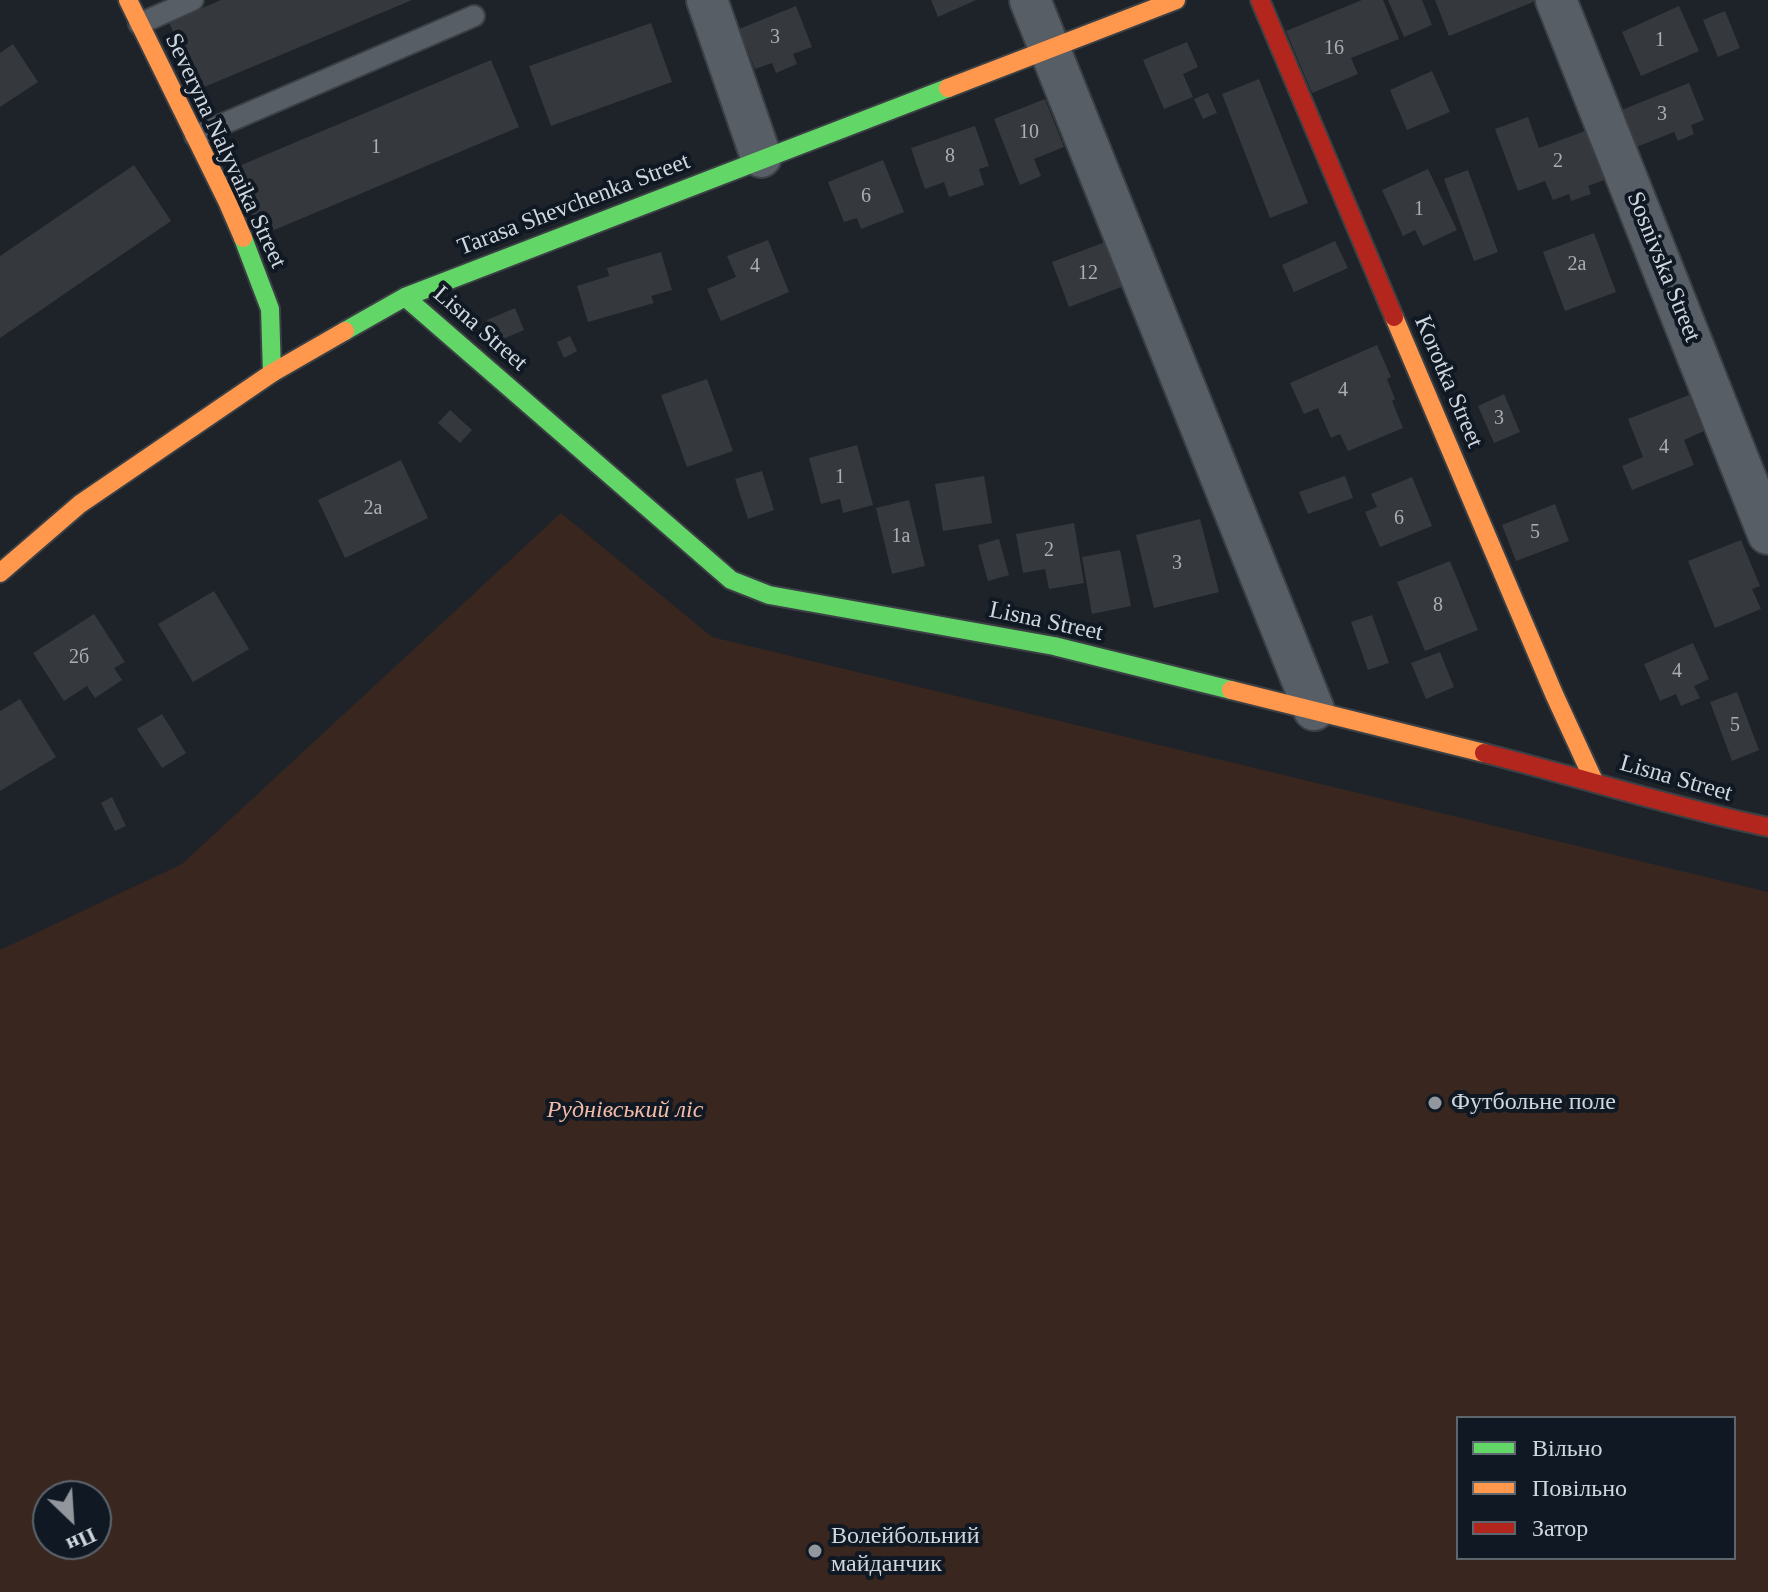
<!DOCTYPE html>
<meta charset="utf-8">
<style>
body{margin:0}
#map{position:relative;width:1768px;height:1592px;overflow:hidden;background:#1e2329;font-family:Georgia,serif}
canvas{display:block}
.legend{position:absolute;left:1456px;top:1416px;width:280px;height:144px;box-sizing:border-box;background:#101923;border:2px solid #5d656d;margin:0;padding:10px 14px;list-style:none;font-size:24px;color:#d0d6dd}
.legend li{display:flex;align-items:center;gap:16px;height:40px}
.legend b{width:40px;border:2px solid #5d656d}
.north{position:absolute;left:32px;top:1480px;width:80px;height:80px;box-sizing:border-box;background:#101923;border:2px solid #5d656d;border-radius:50%;rotate:155deg;font-size:22px;font-weight:700;line-height:32px;text-align:center;color:#d0d6dd}
.north::after{content:'';display:block;margin:auto;width:28px;height:36px;background:#92979e;clip-path:polygon(50% 0,100% 100%,50% 72%,0 100%)}
</style>
<div id="map">
<canvas width="1768" height="1592"></canvas>
<ul class="legend">
<li><b style="height:10px;background:#63d668"></b>Вільно</li>
<li><b style="height:10px;background:#ff974d"></b>Повільно</li>
<li><b style="height:10px;background:#b3261e"></b>Затор</li>
</ul>
<div class="north">Пн</div>
</div>
<script>
const ctx = document.querySelector('canvas').getContext('2d');
ctx.lineJoin = 'round';
function fillPath(path, color) {
  ctx.fillStyle = color;
  ctx.fill(path, 'evenodd');
}
function stroke(path, color, width, dash) {
  ctx.strokeStyle = color;
  ctx.lineWidth = width;
  ctx.lineCap = dash ? 'butt' : 'round';
  ctx.setLineDash(dash || []);
  ctx.stroke(path);
}
function label(font, color, halo, rows, align = 'center') {
  ctx.font = font + ' Georgia,serif';
  ctx.lineWidth = 8;
  ctx.setLineDash([]);
  ctx.textBaseline = 'middle';
  ctx.strokeStyle = halo;
  ctx.fillStyle = color;
  for (const [text, x, y, turn = 0] of rows) {
    ctx.save();
    ctx.translate(x, y);
    ctx.rotate((+turn || 0) * Math.PI / 180);
    ctx.textAlign = isNaN(turn) ? turn : align;
    if (halo) ctx.strokeText(text, 0, 0);
    ctx.fillText(text, 0, 0);
    ctx.restore();
  }
}
const green = new Path2D(`
 M561 513 712 637 1768 892V1592H0V950L182 864ZM1458 1418H1734V1558H1458ZM48 1496H96V1544H48Z`);
const building = new Path2D(`
 M221 0H412L197 90 169 22Z
 M931 0H976L938 17Z
 M1362 0H1383L1399 39 1351 58 1358 74 1312 93 1286 31Z
 M1388 0H1422L1432 25 1404 37Z
 M1435 0H1538L1449 36Z
 M796 6 812 47 793 54 797 64 776 73 772 63 755 69 739 29Z
 M1679 6 1699 51 1641 76 1622 32Z
 M1725 11 1740 48 1718 57 1703 20Z
 M651 23 672 82 551 126 529 66Z
 M1187 42 1198 67 1183 74 1193 97 1164 109 1143 60Z
 M13 44 38 82 0 107V53Z
 M491 60 519 127 260 236 232 169Z
 M1432 71 1450 112 1407 130 1390 90Z
 M1259 79 1308 203 1270 218 1222 94Z
 M1689 83 1704 120 1691 125 1694 134 1678 141 1674 132 1634 148 1619 111Z
 M1208 93 1217 113 1203 119 1194 99Z
 M1045 99 1064 147 1034 159 1041 176 1020 185 994 119Z
 M1528 117 1539 148 1596 127 1615 176 1588 186 1591 194 1571 201 1569 194 1553 200 1545 181 1518 191 1495 129Z
 M975 126 989 166 979 169 984 185 949 197 944 182 925 189 911 148Z
 M883 160 904 212 861 229 857 218 844 222 828 182Z
 M134 165 171 221 0 338V256Z
 M1428 169 1457 230 1423 246 1415 230 1403 236 1382 190Z
 M1468 170 1498 252 1474 261 1444 179Z
 M1594 233 1616 292 1565 311 1543 252Z
 M768 240 789 292 721 321 707 289 736 277 727 256Z
 M1108 241 1124 286 1069 307 1052 262Z
 M1335 241 1348 268 1294 292 1282 265Z
 M661 252 672 290 651 296 654 303 588 322 577 286 609 276 607 268Z
 M515 308 524 330 496 342 487 320Z
 M570 336 577 351 564 358 557 342Z
 M1377 345 1391 377 1387 379 1395 399 1392 401 1403 428 1348 451 1340 434 1331 438 1318 408 1304 414 1290 383Z
 M707 379 733 451 687 467 661 395Z
 M1504 394 1520 432 1494 443 1478 406Z
 M1689 395 1704 431 1684 440 1694 465 1632 490 1622 466 1643 457 1628 419Z
 M450 410 472 430 460 443 438 423Z
 M857 445 873 505 843 513 840 499 821 504 809 458Z
 M401 460 428 518 345 558 318 500Z
 M762 471 774 510 748 519 735 479Z
 M984 476 992 523 943 531 935 484Z
 M1345 476 1353 498 1308 514 1299 492Z
 M1412 477 1432 526 1380 547 1365 512 1377 507 1371 494Z
 M909 500 925 566 892 574 876 508Z
 M1555 504 1569 541 1516 561 1502 525Z
 M1200 519 1219 592 1154 608 1136 535Z
 M1074 523 1084 583 1049 589 1045 569 1023 573 1016 534Z
 M999 539 1009 575 988 581 978 545Z
 M1741 540 1760 586 1752 589 1761 609 1715 628 1688 561Z
 M1120 550 1131 606 1092 614 1082 557Z
 M1450 561 1478 630 1425 651 1397 582Z
 M214 591 249 649 193 682 158 624Z
 M94 614 125 662 114 668 122 680 95 698 87 686 64 701 33 653Z
 M1372 615 1389 663 1368 670 1351 622Z
 M1693 643 1709 679 1694 686 1700 698 1681 706 1676 694 1660 701 1644 664Z
 M1440 652 1454 687 1426 699 1411 663Z
 M1737 692 1759 750 1732 761 1710 702Z
 M20 699 56 757 0 791V711Z
 M162 714 186 753 162 768 137 729Z
 M112 797 126 826 115 831 101 803Z`);
const lane = new Path2D(`
 M139 24 193 0
 M195 136 474 16`);
const street = new Path2D(`
 M707 0 761 157
 M1030 0 1314 710
 M1556 0 1768 534`);
const fast = new Path2D(`
 M243 238 270 309 272 373
 M405 297 731 580 769 595 1054 646 1231 690
 M345 331 405 297 948 88`);
const slow = new Path2D(`
 M128 0 227 201 243 238
 M948 88 1176 0
 M1394 317 1554 694 1594 781
 M0 573 80 504 272 373 345 331
 M1231 690 1484 753`);
const jam = new Path2D(`
 M1260 0 1394 317
 M1484 753C1579 777 1672 807 1768 827`);
const markers = [
 [1435,1103,8,"#92979e"],
 [815,1551,8,"#92979e"]
];
const numberNames = [
 ["3",775,38],
 ["1",1660,41],
 ["16",1334,49],
 ["3",1662,115],
 ["10",1029,133],
 ["1",376,148],
 ["8",950,157],
 ["2",1558,162],
 ["6",866,197],
 ["1",1419,210],
 ["2а",1577,265],
 ["4",755,267],
 ["12",1088,274],
 ["4",1343,391],
 ["3",1499,419],
 ["4",1664,448],
 ["1",840,478],
 ["2а",373,509],
 ["6",1399,519],
 ["5",1535,533],
 ["1а",901,537],
 ["2",1049,551],
 ["3",1177,564],
 ["8",1438,606],
 ["2б",79,658],
 ["4",1677,672],
 ["5",1735,726]
];
const streetNames = [
 ["Severyna Nalyvaika Street",225,151,65],
 ["Tarasa Shevchenka Street",574,205,-21],
 ["Sosnivska Street",1663,267,68],
 ["Lisna Street",480,329,41],
 ["Korotka Street",1448,382,67],
 ["Lisna Street",1046,622,12],
 ["Lisna Street",1676,779,16]
];
const poiNames = [
 ["Футбольне поле",1451,1103],
 ["Волейбольний",831,1537],
 ["майданчик",831,1565]
];
const parkNames = [
 ["Руднівський ліс",625,1111]
];
fillPath(green, '#39261f');
fillPath(building, '#35393e');
stroke(lane, '#3b4045', 24);
stroke(street, '#3b4045', 44);
stroke(fast, '#3b4045', 22);
stroke(slow, '#3b4045', 22);
stroke(jam, '#3b4045', 22);
stroke(lane, '#575e66', 20);
stroke(street, '#575e66', 40);
stroke(fast, '#63d668', 18);
stroke(slow, '#ff974d', 18);
stroke(jam, '#b3261e', 18);
for (const [x, y, r, color] of markers) {
  const dot = new Path2D();
  dot.arc(x, y, r, 0, 2 * Math.PI);
  ctx.fillStyle = color;
  ctx.fill(dot);
  stroke(dot, '#101923', 3);
}
label('20px', '#a9afb5', null, numberNames);
label('24px', '#d0d6dd', '#101923', streetNames);
label('24px', '#d0d6dd', '#101923', poiNames, 'left');
label('italic 24px', '#f3baa5', '#101923', parkNames);
</script>
